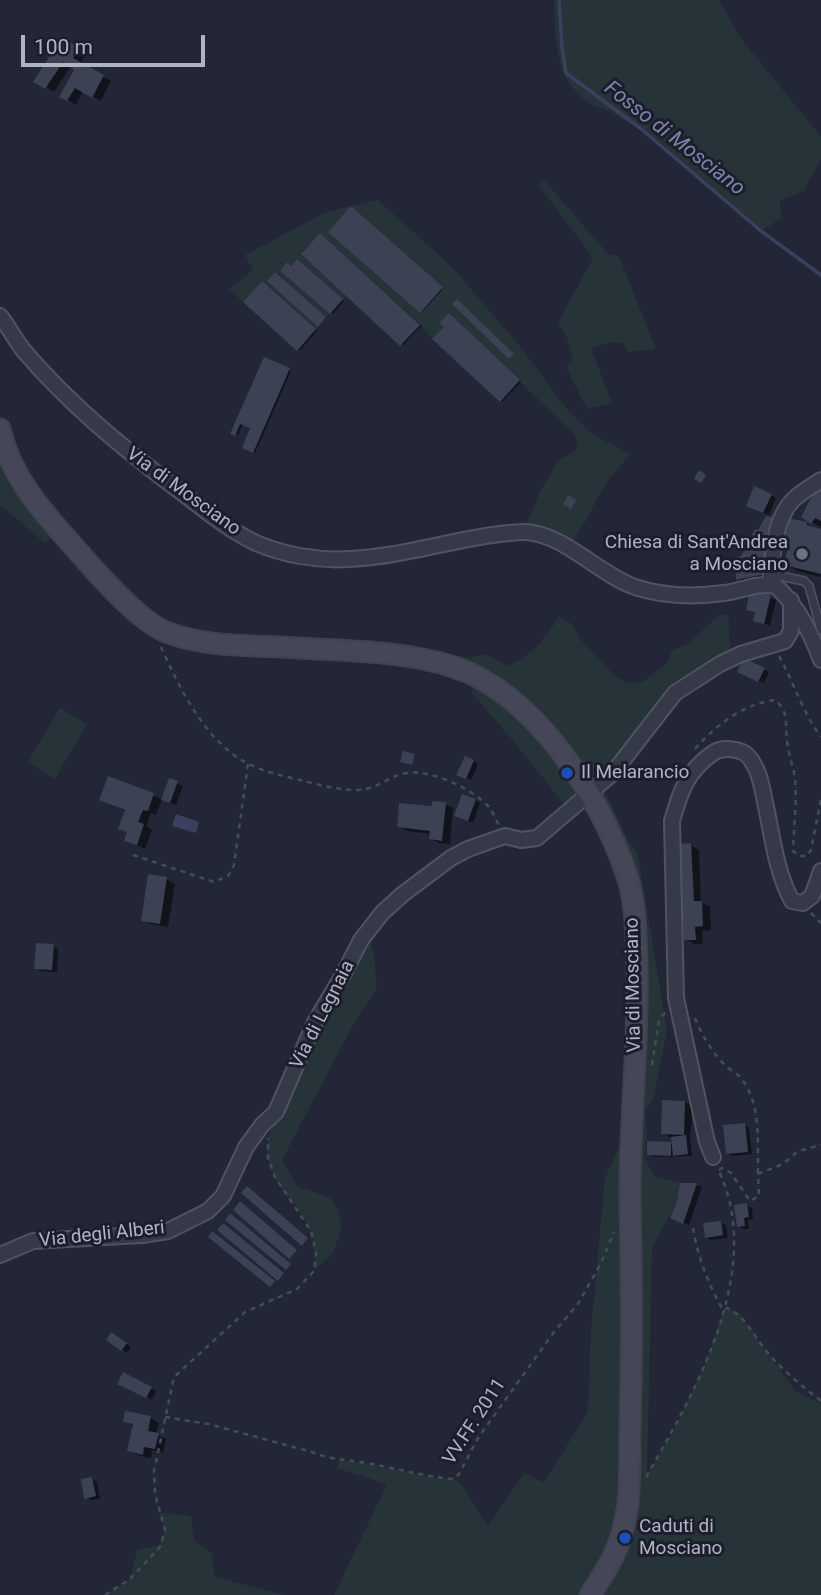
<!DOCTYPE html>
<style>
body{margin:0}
#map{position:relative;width:821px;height:1595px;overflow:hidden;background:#232636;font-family:Roboto,sans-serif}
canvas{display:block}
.scale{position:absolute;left:21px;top:35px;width:184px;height:32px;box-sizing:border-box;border:4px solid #b1b3c3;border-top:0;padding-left:9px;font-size:21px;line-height:24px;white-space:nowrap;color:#b1b3c3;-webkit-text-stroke:5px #1c1e2b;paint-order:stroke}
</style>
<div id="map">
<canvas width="821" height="1595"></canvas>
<div class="scale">100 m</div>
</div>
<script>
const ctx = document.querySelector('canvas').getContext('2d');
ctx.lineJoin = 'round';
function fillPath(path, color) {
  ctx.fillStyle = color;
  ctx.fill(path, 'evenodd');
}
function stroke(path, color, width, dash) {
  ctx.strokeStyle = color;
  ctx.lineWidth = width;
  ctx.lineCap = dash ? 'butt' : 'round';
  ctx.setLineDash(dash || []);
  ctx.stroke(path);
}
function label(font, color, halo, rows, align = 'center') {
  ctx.font = font + ' Roboto,sans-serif';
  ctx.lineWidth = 6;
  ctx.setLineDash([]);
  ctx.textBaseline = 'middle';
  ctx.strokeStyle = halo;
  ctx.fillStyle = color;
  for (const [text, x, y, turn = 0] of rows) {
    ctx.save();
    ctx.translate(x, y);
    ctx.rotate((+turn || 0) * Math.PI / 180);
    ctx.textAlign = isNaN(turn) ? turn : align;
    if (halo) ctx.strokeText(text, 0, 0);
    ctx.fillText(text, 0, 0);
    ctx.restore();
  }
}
const green = new Path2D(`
 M554 0H719L739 36 821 137V158L804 191 780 200 782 218 761 231 640 128C628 124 621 117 611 112 603 108 593 107 586 101 554 77 555 36 554 0Z
 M544 180 608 254 619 256 656 349 628 352 623 343 610 342 591 348 612 403 587 409 566 367 573 359 568 340 558 323 593 258 539 186Z
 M378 200 454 269 523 350 566 408 592 434 631 454 609 479 571 545 539 527 523 532 540 492 558 461 578 449 574 434 449 313 440 322 444 327 432 339 420 324 320 233 301 254 347 296 343 299 297 259 291 266 287 262 280 271 330 314 326 317 276 272 267 281 318 327 316 329 262 281 243 302 229 289 253 270 245 255 326 212ZM351 206 442 286 420 312 329 232Z
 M0 429 60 532 45 543 0 505Z
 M728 614 731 659 675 693 601 783 627 838 638 855 667 1031 653 1100 645 1111 647 1132 644 1158 655 1177 680 1183 677 1201 652 1248 647 1474 676 1425 710 1352 723 1310 727 1308 740 1314 795 1391 821 1404V1595H334L387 1484 337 1468 340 1460 399 1470 428 1477 454 1479 462 1485 488 1526 524 1473 544 1483 588 1411 591 1329 605 1178 617 1151 632 1128 627 875 589 795 569 811 516 744 472 693 474 676 445 665 449 654 468 658 485 654 509 666C532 654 546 639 559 616L572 624 582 641 615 676 628 683 642 682 665 665 669 660 671 651 689 643 719 615Z
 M60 708 87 724 55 779 28 762Z
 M368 931 374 956 377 988 353 1025 282 1160 297 1186 330 1198 338 1210 342 1228 333 1253 314 1271C315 1257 316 1245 311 1232 301 1205 271 1186 268 1156 266 1140 271 1127 276 1112Z
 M159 1513 191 1516 194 1540 212 1554 215 1577 285 1595H105L130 1579 137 1550 159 1546 165 1530Z`);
const water = new Path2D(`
 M176 814 199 822 196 833 172 826Z`);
const shadow = new Path2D(`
 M71 44 86 54 80 64 111 81 101 101 83 91 76 105 62 96 76 69 71 66 54 92 35 81Z
 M353 209 443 289 422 312 421 311Z
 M322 236 421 326 403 345 402 344Z
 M299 262 344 301 333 314 282 270Z
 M264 284 317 331 300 350 298 349Z
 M451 316 521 382 502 402 446 327Z
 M265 359 291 371 255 453 244 448 253 428 243 423 238 435 232 433Z
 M821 488V526L820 527 803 516Z
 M771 495 776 498 769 515 753 508Z
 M806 523 821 531V577L797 571 786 564 791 543 781 539Z
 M771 539 774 578 746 584 738 579Z
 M752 592 776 600 770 626 755 620 757 612 748 609Z
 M764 669 769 672 764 683 744 674Z
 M473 761 478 764 471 780 464 777Z
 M109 778 162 799 156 815 151 813 146 826 152 830 145 849 126 840 129 833 126 811 101 800Z
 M170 780 183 786 176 805 168 802Z
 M475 800 480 803 473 823 456 816Z
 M445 804 453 808 450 844 439 843 431 839V834L407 831 399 826Z
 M690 845 699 850 701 902 710 907 711 930 702 931 703 944H694L685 939Z
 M166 879 175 884 168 927 151 924 143 920Z
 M53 946 58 949 57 972 41 971 36 968Z
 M685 1102 693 1107 690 1138 692 1156 654 1157 649 1154 671 1144 674 1145 671 1138 663 1133Z
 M744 1125 749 1128 752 1154 732 1156 727 1153Z
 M681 1185H697L702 1187 689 1225 677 1220Z
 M747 1205 752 1208 753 1219 748 1220 749 1229H743L738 1226Z
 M721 1223 726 1225 728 1238 711 1240 706 1237Z
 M117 1337 131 1347 127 1353 108 1340Z
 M124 1375 156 1391 152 1400 120 1383Z
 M127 1413 151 1418 159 1423 156 1434 166 1439 163 1453 152 1450 151 1458 137 1455 129 1451 134 1426 125 1421Z
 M92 1479 97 1482 100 1499 91 1500 86 1497Z`);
const stream = new Path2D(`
 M559 0 562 47 566 73 640 128 761 231 821 275`);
const building = new Path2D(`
 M62 37 79 48 73 58 104 75 92 98 75 88 67 101 59 97 74 70 63 62 45 89 33 82Z
 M351 206 443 287 420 313 328 232Z
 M320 233 420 325 400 346 301 254Z
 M297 259 343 299 330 314 280 271 287 262 291 266Z
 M275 272 326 317 318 327 267 281Z
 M262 281 316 329 297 351 243 302Z
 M457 299 514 354 509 359 452 304Z
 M449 313 520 380 500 402 432 339 444 327 439 323Z
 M264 357 290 368 253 453 242 448 250 428 240 424 235 436 230 434Z
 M699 470 706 475 701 483 694 479Z
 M754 486 772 494 763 513 746 506Z
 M817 486 821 487V521L815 518 811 524 801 517Z
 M568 495 576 500 571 509 563 504Z
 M773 514 780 518 765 551 766 574 736 580 735 557 741 556 755 529 758 530 766 516 771 517Z
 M787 518 807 522V525L821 529V574L784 565 789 542 779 540Z
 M750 590 771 595 764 624 753 621 755 612 746 610Z
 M744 658 765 668 758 682 737 672Z
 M403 751 415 754 412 765 400 762Z
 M465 756 474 760 466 779 456 775Z
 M108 776 154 793 148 811 143 810 138 822 144 824 137 845 124 841 127 832 118 829 125 810 99 800Z
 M169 778 178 781 170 803 161 800Z
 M462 794 476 799 468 821 454 816Z
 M432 801 446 802 442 841 429 839 430 831 397 827 399 803 432 806Z
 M691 843 694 901H702L703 926 695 927 696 940H684L679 844Z
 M148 874 167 877 160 924 141 921Z
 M36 943 54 944 52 970 34 969Z
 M662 1100 685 1101 684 1135 661 1134Z
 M745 1123 748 1152 726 1154 723 1125Z
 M686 1135 688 1154 673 1156 671 1137Z
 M647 1141 671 1142V1156L647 1155Z
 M680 1183H697L683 1224 670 1218 677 1201Z
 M247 1186 308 1238 302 1246 241 1193Z
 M240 1201 297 1250 289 1259 233 1210Z
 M747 1203 749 1217 744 1218 745 1226 737 1227 734 1205Z
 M230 1213 291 1264 286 1270 225 1220Z
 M721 1221 723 1235 705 1238 703 1223Z
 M223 1223 284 1273 278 1281 217 1230Z
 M212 1231 275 1281 270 1287 208 1237Z
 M111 1332 127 1343 121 1351 106 1340Z
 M123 1372 152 1387 146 1398 117 1384Z
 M125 1411 151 1416 148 1431 159 1433 155 1449 144 1447 143 1455 127 1451 133 1424 123 1422Z
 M92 1477 96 1496 84 1499 81 1479Z`);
const path = new Path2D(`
 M161 647C180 689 206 743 249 764 265 772 283 776 300 780 319 785 338 790 358 790 374 790 387 778 402 774 428 767 471 788 489 807 493 812 496 820 499 826
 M779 656C794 683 803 713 821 737
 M695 749C717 724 742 705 774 700 789 709 785 724 787 740 788 753 793 765 795 778 797 802 794 826 793 851L799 856H807L811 850 821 799
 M133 855 214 882 228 876 234 865 248 764
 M811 913 821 923
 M695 1018C702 1035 711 1051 724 1064 729 1070 736 1072 741 1078 762 1105 757 1142 758 1174
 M652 1065 659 1020 666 1012
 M719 1170 722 1168 731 1173 750 1201 759 1196 758 1174 783 1164 798 1151 821 1145
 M693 1228C698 1257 708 1284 723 1310L727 1308C746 1317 752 1333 764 1348 780 1369 801 1385 821 1401
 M165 1417 208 1424 312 1452C331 1460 351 1460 372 1464 400 1469 426 1477 454 1479L459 1474 478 1438 554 1332 578 1304 601 1263 614 1232
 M646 1477C696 1391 766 1268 718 1169
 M105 1595 130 1579 160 1547 165 1530 155 1494 154 1471 174 1377 245 1312 297 1289 314 1271 316 1253 311 1231 275 1177 268 1158V1138`);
const service = new Path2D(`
 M776 586 777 578 780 576 804 581 809 586 821 630`);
const minor = new Path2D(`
 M0 316C9 327 15 340 24 351 70 405 124 449 181 492 205 510 228 530 256 543 284 555 318 561 349 559 407 557 463 535 522 532 561 531 598 574 635 587 662 596 695 597 724 593 742 591 757 582 776 586 798 607 810 631 821 660
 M770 585C772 559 774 519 793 500 801 492 812 486 821 480
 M713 1157 707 1142 676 998 672 821C680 792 687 771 713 753 722 747 740 748 748 756 759 768 762 787 765 802 772 834 776 872 792 901L803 903 812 896 821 871
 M0 1255 33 1241 142 1235 168 1231 208 1211 223 1196 246 1147 262 1125 276 1112 315 1022 344 973 361 940 382 913 403 894 451 858 468 849 505 836 521 840 537 838 613 773 675 693 720 664 741 654 785 641 791 631V600`);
const secondary = new Path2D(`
 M0 429C11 477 42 511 74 547 94 570 139 622 166 632 207 648 255 645 298 648 350 651 404 651 454 667 535 694 599 795 626 873 636 901 636 936 637 966 639 1045 629 1124 630 1202 632 1279 632 1354 630 1431 629 1464 632 1500 622 1533 616 1556 603 1575 590 1595`);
const markers = [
 [802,554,7,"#6b7280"],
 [567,773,7,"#1a4fb4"],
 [625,1538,7,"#1a4fb4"]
];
const streetNames = [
 ["Via di Mosciano",183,492,36],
 ["Via di Mosciano",634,985,-91],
 ["Via di Legnaia",323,1015,-63],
 ["Via degli Alberi",102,1235,-6],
 ["VV.FF. 2011",475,1422,-57]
];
const poiNames = [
 ["Chiesa di Sant'Andrea",788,543,"right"],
 ["a Mosciano",788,565,"right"],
 ["Il Melarancio",581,773],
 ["Caduti di",639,1527],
 ["Mosciano",639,1549]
];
const waterNames = [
 ["Fosso di Mosciano",674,139,38]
];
fillPath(green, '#263338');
fillPath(water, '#3a405e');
fillPath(shadow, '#0007');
stroke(stream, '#3a405e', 3.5);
fillPath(building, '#3c4154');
stroke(service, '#515362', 10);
stroke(minor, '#515362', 18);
stroke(secondary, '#404250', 23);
stroke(path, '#424e55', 2.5, [5, 5]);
stroke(service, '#363947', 7);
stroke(minor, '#363947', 14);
stroke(secondary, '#454759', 19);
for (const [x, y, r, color] of markers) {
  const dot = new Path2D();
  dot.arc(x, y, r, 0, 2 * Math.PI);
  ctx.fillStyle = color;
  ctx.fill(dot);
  stroke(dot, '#1c1e2b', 2.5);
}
label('19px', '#b1b3c3', '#1c1e2b', streetNames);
label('19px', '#b1b3c3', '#1c1e2b', poiNames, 'left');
label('italic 21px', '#7c84a9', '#1c1e2b', waterNames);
</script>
